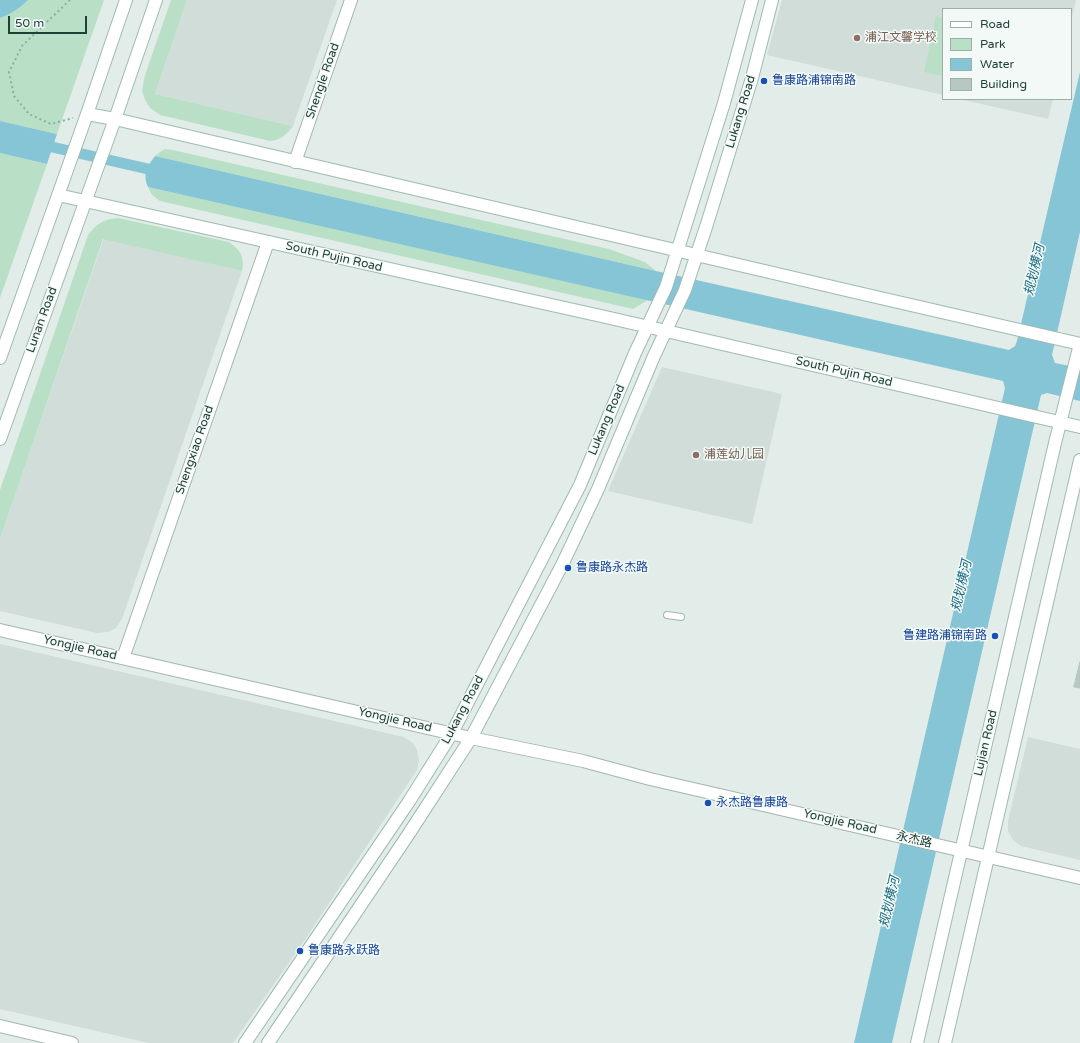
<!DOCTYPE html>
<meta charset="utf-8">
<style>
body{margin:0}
#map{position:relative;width:1080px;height:1043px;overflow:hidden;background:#e2ede9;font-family:"Varela Round",sans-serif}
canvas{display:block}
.legend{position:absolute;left:942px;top:8px;width:130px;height:92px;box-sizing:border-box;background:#f2f9f6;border:1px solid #9eafaa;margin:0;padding:5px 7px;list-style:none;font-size:12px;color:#203f39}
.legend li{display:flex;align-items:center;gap:8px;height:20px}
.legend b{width:20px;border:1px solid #9eafaa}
.scale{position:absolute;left:8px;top:16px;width:79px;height:18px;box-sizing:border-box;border:2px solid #203f39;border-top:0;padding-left:5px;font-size:12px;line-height:14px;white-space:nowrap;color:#203f39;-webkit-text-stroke:3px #f2f9f6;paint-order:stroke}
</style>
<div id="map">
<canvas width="1080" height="1043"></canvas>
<ul class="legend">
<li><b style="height:5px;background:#fff"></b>Road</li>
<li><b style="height:11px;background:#b9e0c6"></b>Park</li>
<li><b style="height:11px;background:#86c5d6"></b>Water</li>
<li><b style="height:11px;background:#b7c8c2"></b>Building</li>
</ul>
<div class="scale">50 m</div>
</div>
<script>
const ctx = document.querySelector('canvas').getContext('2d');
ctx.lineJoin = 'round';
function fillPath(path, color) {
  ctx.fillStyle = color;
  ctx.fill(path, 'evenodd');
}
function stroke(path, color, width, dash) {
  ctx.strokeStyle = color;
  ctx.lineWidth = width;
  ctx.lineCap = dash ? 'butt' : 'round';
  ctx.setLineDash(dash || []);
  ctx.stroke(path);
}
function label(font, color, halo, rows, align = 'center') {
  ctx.font = font + ' "Varela Round","Noto Sans SC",sans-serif';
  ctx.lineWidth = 3;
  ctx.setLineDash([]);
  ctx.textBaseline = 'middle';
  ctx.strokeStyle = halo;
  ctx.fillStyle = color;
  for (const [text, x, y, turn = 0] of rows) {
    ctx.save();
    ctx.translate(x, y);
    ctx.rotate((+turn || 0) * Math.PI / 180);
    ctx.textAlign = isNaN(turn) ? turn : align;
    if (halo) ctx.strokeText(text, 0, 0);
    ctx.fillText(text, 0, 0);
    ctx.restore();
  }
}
const built = new Path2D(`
 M187 0H337L293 126 155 94Z
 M782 0H1076L1071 21V9H943V95L767 55Z
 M959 99H1053L1048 119Z
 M104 238 242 271 122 619 116 628 108 632 97 633 0 611V539Z
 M662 367 782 394 752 524 608 491Z
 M0 644 404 737 413 743 417 750 419 760 417 770 302 944 233 1043H149L0 1009Z
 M1028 737 1080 749V860L1021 846 1013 840 1008 831V821Z`);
const green = new Path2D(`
 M28 0H104L57 134 0 121V18C11 14 20 8 28 0Z
 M171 0H187L155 94 293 126C286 135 281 140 270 141L160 115 150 108 145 100 142 90 145 75Z
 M936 16 943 18V76L924 72Z
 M165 149 173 150 609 249 645 262 656 271 155 156 160 152Z
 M0 153 47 164 0 298Z
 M148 187 648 300 633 309 160 201 152 195Z
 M118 218 229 242C240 250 245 256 242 271L103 239 0 539V490L88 235C96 224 104 219 118 218Z`);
const water = new Path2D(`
 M0 0H28C20 8 11 14 0 18Z
 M1080 72V232L1052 355 1055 363 1080 368V401L1047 393 1041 395 892 1043H854L1005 388 1003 381 148 187C142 175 147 166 155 156L656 271 1009 350 1015 346 1017 341Z
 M0 121 57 134 47 164 0 153Z`);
const canal = new Path2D(`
 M39 144 161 172`);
const building = new Path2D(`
 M1080 662V688L1074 687Z`);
const path = new Path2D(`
 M70 0 22 46 9 72 14 96 29 114 51 124 73 118`);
const lane = new Path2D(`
 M667 615 681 617`);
const street = new Path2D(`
 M295 162 351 0
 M0 630 471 738 583 761 650 779 1080 878
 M123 658 268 242
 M0 1026 72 1043`);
const secondary = new Path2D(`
 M87 114 115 119C436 195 758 270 1080 344
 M58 195 610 318 1080 427
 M0 358 87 114 126 0
 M0 439 115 119 156 0
 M245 1043 408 803 452 733 580 485 635 353 666 287 724 103 752 0
 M268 1043 408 835 471 738 562 565 598 489 654 356 685 290 707 224 752 78 772 0
 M917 1043 1055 443 1080 344
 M945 1043 1080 460`);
const markers = [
 [857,38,4,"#8d6e63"],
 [764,81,4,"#1a4fb4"],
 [696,455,4,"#8d6e63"],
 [568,568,4,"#1a4fb4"],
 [995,636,4,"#1a4fb4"],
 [708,803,4,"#1a4fb4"],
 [300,951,4,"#1a4fb4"]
];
const educationNames = [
 ["浦江文馨学校",865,38],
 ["浦莲幼儿园",704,455]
];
const streetNames = [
 ["Shengle Road",323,81,-71],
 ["Lukang Road",741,112,-73],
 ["South Pujin Road",334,257,13],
 ["Lunan Road",42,320,-70],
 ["South Pujin Road",844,372,13],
 ["Lukang Road",607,420,-67],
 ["Shengxiao Road",195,450,-71],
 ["Yongjie Road",80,648,13],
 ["Lukang Road",463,710,-62],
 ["Yongjie Road",395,720,13],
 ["Lujian Road",986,743,-77],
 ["Yongjie Road",840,822,13],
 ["永杰路",914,840,13]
];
const transitNames = [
 ["鲁康路浦锦南路",772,81],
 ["鲁康路永杰路",576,568],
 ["鲁建路浦锦南路",987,636,"right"],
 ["永杰路鲁康路",716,803],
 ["鲁康路永跃路",308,951]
];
const waterNames = [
 ["规划横河",1035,270,-77],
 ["规划横河",962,586,-77],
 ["规划横河",890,902,-77]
];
fillPath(built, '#d0ddd8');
fillPath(green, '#b9e0c6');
fillPath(water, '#86c5d6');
stroke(canal, '#86c5d6', 11);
fillPath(building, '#b7c8c2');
stroke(building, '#b4c7c0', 1);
stroke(lane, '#a4b5b1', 8);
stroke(street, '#a4b5b1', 14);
stroke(secondary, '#9fbab2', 14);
stroke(path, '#80b3a6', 2, [2, 3]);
stroke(lane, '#fff', 6);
stroke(street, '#fff', 12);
stroke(secondary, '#fff', 12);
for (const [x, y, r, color] of markers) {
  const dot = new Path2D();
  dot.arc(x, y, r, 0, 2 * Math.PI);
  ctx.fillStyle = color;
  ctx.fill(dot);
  stroke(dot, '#f2f9f6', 1.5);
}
label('12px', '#785e54', '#f2f9f6', educationNames, 'left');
label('12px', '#203f39', '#f2f9f6', streetNames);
label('12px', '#164399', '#f2f9f6', transitNames, 'left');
label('italic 13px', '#16687f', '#f2f9f6', waterNames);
</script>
